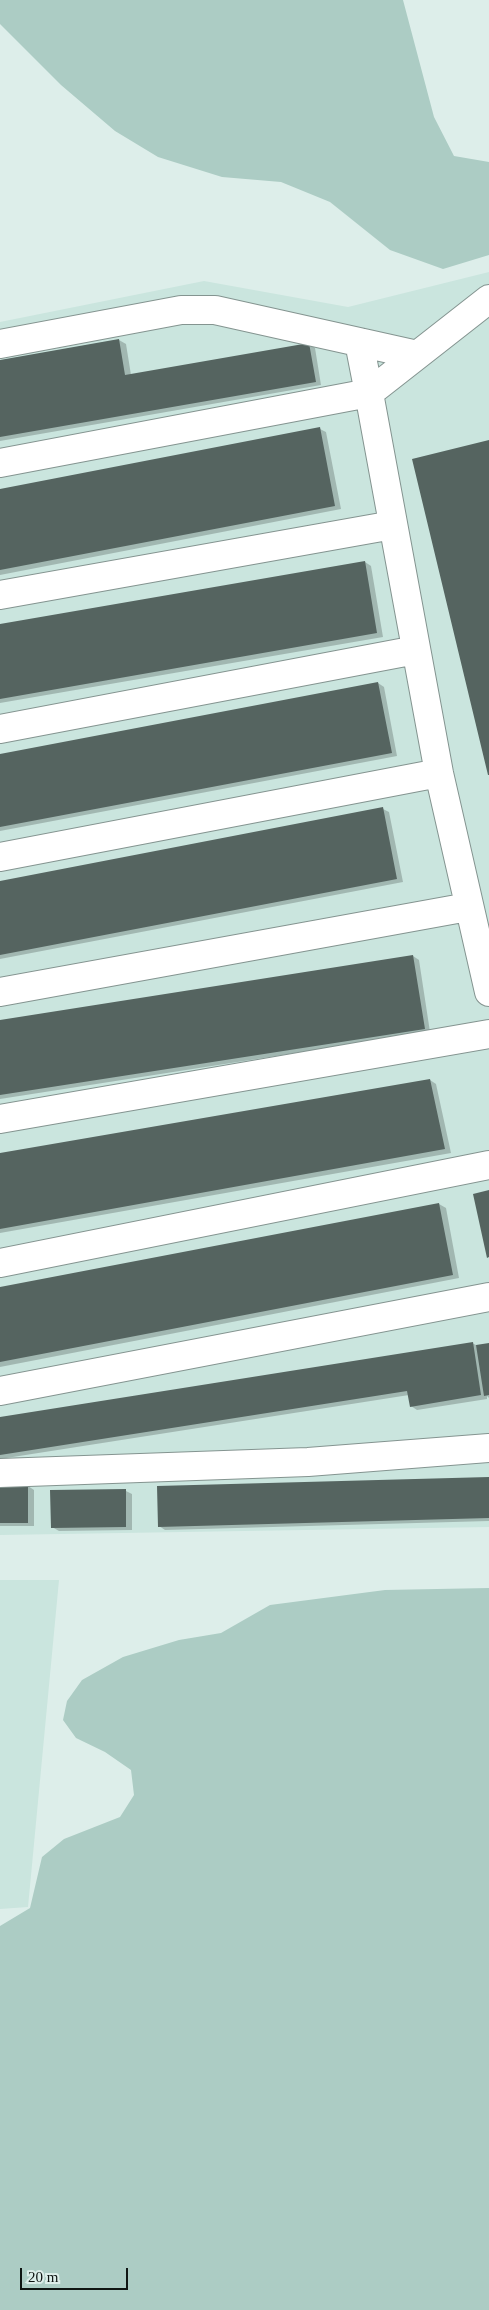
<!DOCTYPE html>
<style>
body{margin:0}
#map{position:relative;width:489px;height:2310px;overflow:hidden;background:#ddeeea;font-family:"Times New Roman",serif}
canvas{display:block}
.scale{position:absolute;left:20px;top:2268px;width:108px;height:22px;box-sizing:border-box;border:2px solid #0f1513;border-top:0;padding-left:6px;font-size:15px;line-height:18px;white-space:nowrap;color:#0f1513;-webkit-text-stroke:4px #ddeeea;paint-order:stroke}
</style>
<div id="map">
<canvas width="489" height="2310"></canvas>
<div class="scale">20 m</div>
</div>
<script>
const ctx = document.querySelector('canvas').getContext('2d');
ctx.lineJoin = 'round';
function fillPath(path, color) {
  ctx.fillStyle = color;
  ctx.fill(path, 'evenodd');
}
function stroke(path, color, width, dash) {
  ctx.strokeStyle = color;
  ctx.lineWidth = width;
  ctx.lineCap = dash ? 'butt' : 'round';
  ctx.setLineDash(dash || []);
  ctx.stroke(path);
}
const built = new Path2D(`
 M489 272V1527L0 1535V322L204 281 348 307Z
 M0 1580H59L28 1907 0 1909Z`);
const green = new Path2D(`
 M0 0H403L434 117 454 156 489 162V255L443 269 390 250 330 202 281 182 222 177 158 157 115 131 61 85 0 24Z
 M489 1588V2310H0V1926L30 1908 42 1857 64 1839 120 1817 134 1795 131 1770 105 1752 76 1738 63 1720 67 1701 82 1680 123 1657 179 1640 221 1633 270 1605 385 1590Z`);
const shadow = new Path2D(`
 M119 340 126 344 131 375 309 344 315 348 321 385 0 441V361Z
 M320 429 326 432 341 509 0 575V491Z
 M365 562 371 566 383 637 0 703V625Z
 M378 683 384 687 397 756 0 831V755Z
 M383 809 389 812 403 882 0 959V883Z
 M413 956 419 960 430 1032 0 1099V1021Z
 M430 1080 436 1084 451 1153 0 1233V1154Z
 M439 1204 446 1208 459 1278 0 1367V1288Z
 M472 1343 478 1346 489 1345V1398L487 1396V1399L417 1410 411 1406 409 1395 0 1459V1418Z
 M489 1478V1521L165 1530 159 1526Z
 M0 1486H28L34 1490V1526H0Z
 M126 1491 132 1494V1530L59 1531 52 1527Z`);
const building = new Path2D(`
 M119 339 125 375 309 343 316 382 0 437V360Z
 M320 427 335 506 0 570V489Z
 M489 440V775H488L412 459Z
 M365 561 377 633 0 699V624Z
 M378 682 392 753 0 827V754Z
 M383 807 397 879 0 955V881Z
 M413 955 425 1029 0 1095V1020Z
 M430 1079 445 1149 0 1229V1153Z
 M489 1190V1257L487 1258 473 1194Z
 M439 1203 453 1275 0 1362V1287Z
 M473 1342 481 1395 410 1407 407 1391 0 1455V1417Z
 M489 1343V1395L484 1396 476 1345Z
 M489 1477V1518L158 1527 157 1486Z
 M0 1485H28V1523H0Z
 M126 1489V1527L51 1528 50 1490Z`);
const minor = new Path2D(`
 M489 299 369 393 439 773 489 992
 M0 344 181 310H215L417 355
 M0 463 369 393 359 342
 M0 595 393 525
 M0 729 416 650
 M0 857 439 773
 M0 992 468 907
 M0 1119 489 1034
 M0 1263 489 1165
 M0 1391 489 1297
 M0 1473 308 1462 489 1448`);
fillPath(built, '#cae5de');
fillPath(green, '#acccc4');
fillPath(shadow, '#0003');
fillPath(building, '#556460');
stroke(minor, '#849490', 30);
stroke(minor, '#fff', 28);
</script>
